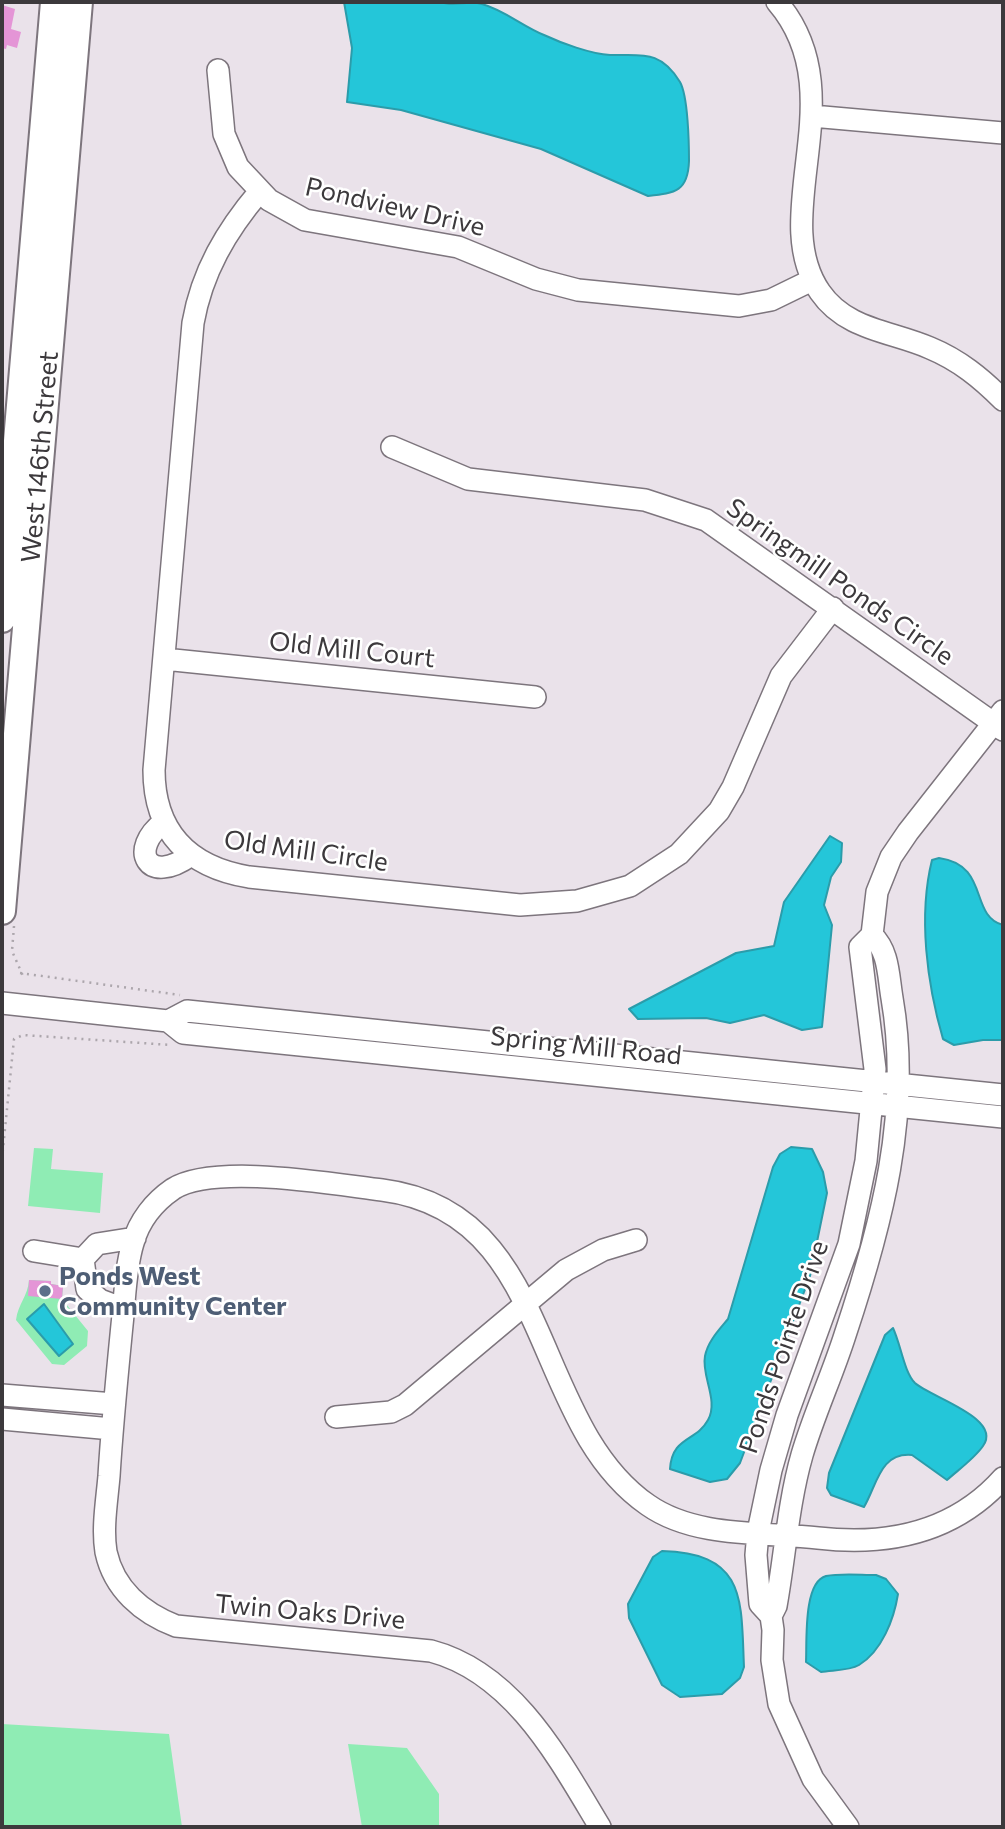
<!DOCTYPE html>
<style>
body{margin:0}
#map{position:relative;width:1005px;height:1829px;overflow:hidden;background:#eae2ea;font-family:Commissioner,sans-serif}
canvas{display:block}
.frame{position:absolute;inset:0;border:4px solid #3c393c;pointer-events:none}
</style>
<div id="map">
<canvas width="1005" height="1829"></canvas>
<div class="frame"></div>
</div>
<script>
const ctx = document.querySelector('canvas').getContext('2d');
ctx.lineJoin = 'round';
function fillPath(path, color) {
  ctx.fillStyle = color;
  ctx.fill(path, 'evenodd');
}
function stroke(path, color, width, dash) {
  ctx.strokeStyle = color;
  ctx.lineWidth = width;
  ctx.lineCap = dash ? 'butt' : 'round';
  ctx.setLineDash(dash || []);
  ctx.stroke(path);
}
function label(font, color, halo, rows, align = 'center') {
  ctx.font = font + ' Commissioner,sans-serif';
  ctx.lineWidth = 5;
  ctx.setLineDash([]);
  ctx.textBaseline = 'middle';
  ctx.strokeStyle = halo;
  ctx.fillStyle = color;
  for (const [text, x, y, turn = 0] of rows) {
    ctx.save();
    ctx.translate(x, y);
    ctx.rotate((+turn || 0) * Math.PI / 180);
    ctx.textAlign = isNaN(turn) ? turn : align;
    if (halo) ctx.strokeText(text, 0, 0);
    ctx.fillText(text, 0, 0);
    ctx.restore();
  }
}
const green = new Path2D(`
 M34 1148 53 1149 51 1169 103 1173 100 1213 28 1206Z
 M29 1280 51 1281V1284L63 1286 62 1299 88 1331 87 1346 64 1365 52 1364 16 1320C18 1304 28 1296 29 1280Z
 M2 1724 169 1734 182 1827H2Z
 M348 1744 407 1748 439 1794V1827H362Z`);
const water = new Path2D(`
 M344 2H440C454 7 468 0 482 4 504 10 522 26 544 35 561 43 591 54 610 55 641 56 660 49 680 82 688 96 689 143 689 161 688 191 676 193 648 196L541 149 401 110 347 102 352 48Z
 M830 836 842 843 841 862 831 877 824 905 832 925 822 1027 802 1030 764 1015 730 1023 706 1018 638 1019 629 1009 736 953 774 946 784 902Z
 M939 858C990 865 969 916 1003 925V1040H983L954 1045 943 1039C927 984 918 916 932 860Z
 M791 1147 812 1149 823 1172 827 1193 810 1276 740 1463 727 1479 710 1482 670 1469C672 1436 696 1442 708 1420 719 1400 701 1376 705 1356 708 1341 719 1330 728 1319L773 1167 780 1154Z
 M44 1304 73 1344 59 1356 27 1319Z
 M893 1328C901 1345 904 1372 915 1383 930 1397 1003 1418 983 1446 974 1459 958 1470 947 1480L912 1455C880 1452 877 1485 864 1507L831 1495 827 1488 829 1473 885 1335Z
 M662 1551C747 1553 741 1601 744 1667L740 1678 722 1694 680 1697 662 1685 629 1618 628 1604 653 1557Z
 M876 1575 886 1579 898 1594C894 1619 882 1651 859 1665 849 1671 832 1670 821 1672L806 1662C807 1642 803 1582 826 1576 841 1573 860 1575 876 1575Z`);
const building = new Path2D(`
 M2 5 15 9 11 29 21 32 17 48 7 45 6 49 2 48Z
 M29 1280 51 1281V1284L63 1286 62 1299 28 1296Z`);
const path = new Path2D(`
 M14 926 12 951 23 976
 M20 973 180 995
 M2 1159 14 1039 23 1035 171 1045`);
const minor = new Path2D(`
 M777 2C856 94 766 214 820 292 846 330 891 331 930 348 959 360 981 378 1003 400
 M218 70 224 134 238 167 269 200 305 220 458 247 536 279 578 290 739 306 771 300 812 280
 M812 116 1003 133
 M260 191C226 231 202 272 193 323L154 770C154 833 189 867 249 877L520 905 577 901 630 886 679 854 719 811 733 787 781 676 833 608
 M392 447 468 479 645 500 706 520 1003 730
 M164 659 535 697
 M164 822C128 849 147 887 191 855
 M2 1003 168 1021 183 1033 1003 1117
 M168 1021 187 1011 1003 1095
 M34 1251 83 1259
 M124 1309 100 1300 87 1289 83 1259 97 1244 135 1238
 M2 1395 114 1404
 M336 1417 391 1412 405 1405 566 1270 603 1250 636 1240
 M2 1419 112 1429
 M771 1616 776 1606C785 1556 788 1504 802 1455 814 1414 832 1376 845 1335 881 1227 912 1113 892 998 888 974 889 952 872 935
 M600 1827C559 1759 514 1673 431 1651L176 1626C142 1613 114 1589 106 1552 102 1528 107 1500 109 1476 112 1426 117 1376 122 1325 125 1298 125 1269 133 1243 139 1221 154 1202 173 1189 214 1163 332 1184 382 1190 556 1212 528 1422 648 1505 695 1538 764 1532 818 1538 888 1546 954 1533 1003 1478
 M848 1827 813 1779 779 1704 772 1660 773 1630 771 1616 760 1604 756 1555 758 1532 771 1470 787 1415 849 1244 866 1161 875 1069 860 947 872 935 877 892 891 857 908 832 1003 711`);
const major = new Path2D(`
 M2 619 54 2
 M2 911 79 2`);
const markers = [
 [45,1291,7,"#5c6f8a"]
];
const streetNames = [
 ["Pondview Drive",395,207,13],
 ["West 146th Street",40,457,-85],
 ["Springmill Ponds Circle",840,582,35],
 ["Old Mill Court",352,650,6],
 ["Old Mill Circle",306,851,8],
 ["Spring Mill Road",586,1046,6],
 ["Ponds Pointe Drive",784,1347,-71],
 ["Twin Oaks Drive",310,1612,5]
];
const serviceNames = [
 ["Ponds West",59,1276],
 ["Community Center",59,1306]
];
fillPath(green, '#8fecb4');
fillPath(water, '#24c6d9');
stroke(water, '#2b9caa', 2);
fillPath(building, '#e495d6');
stroke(minor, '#7d757d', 24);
stroke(major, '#7d757d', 30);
stroke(path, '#aca6ac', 2.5, [2, 5]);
stroke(minor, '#fff', 21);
stroke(major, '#fff', 26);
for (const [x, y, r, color] of markers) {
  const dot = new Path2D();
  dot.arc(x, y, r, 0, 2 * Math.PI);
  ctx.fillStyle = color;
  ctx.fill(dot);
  stroke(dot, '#fff', 2.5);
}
label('26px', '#3c393c', '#fff', streetNames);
label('bold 26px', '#4e5e75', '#fff', serviceNames, 'left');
</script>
